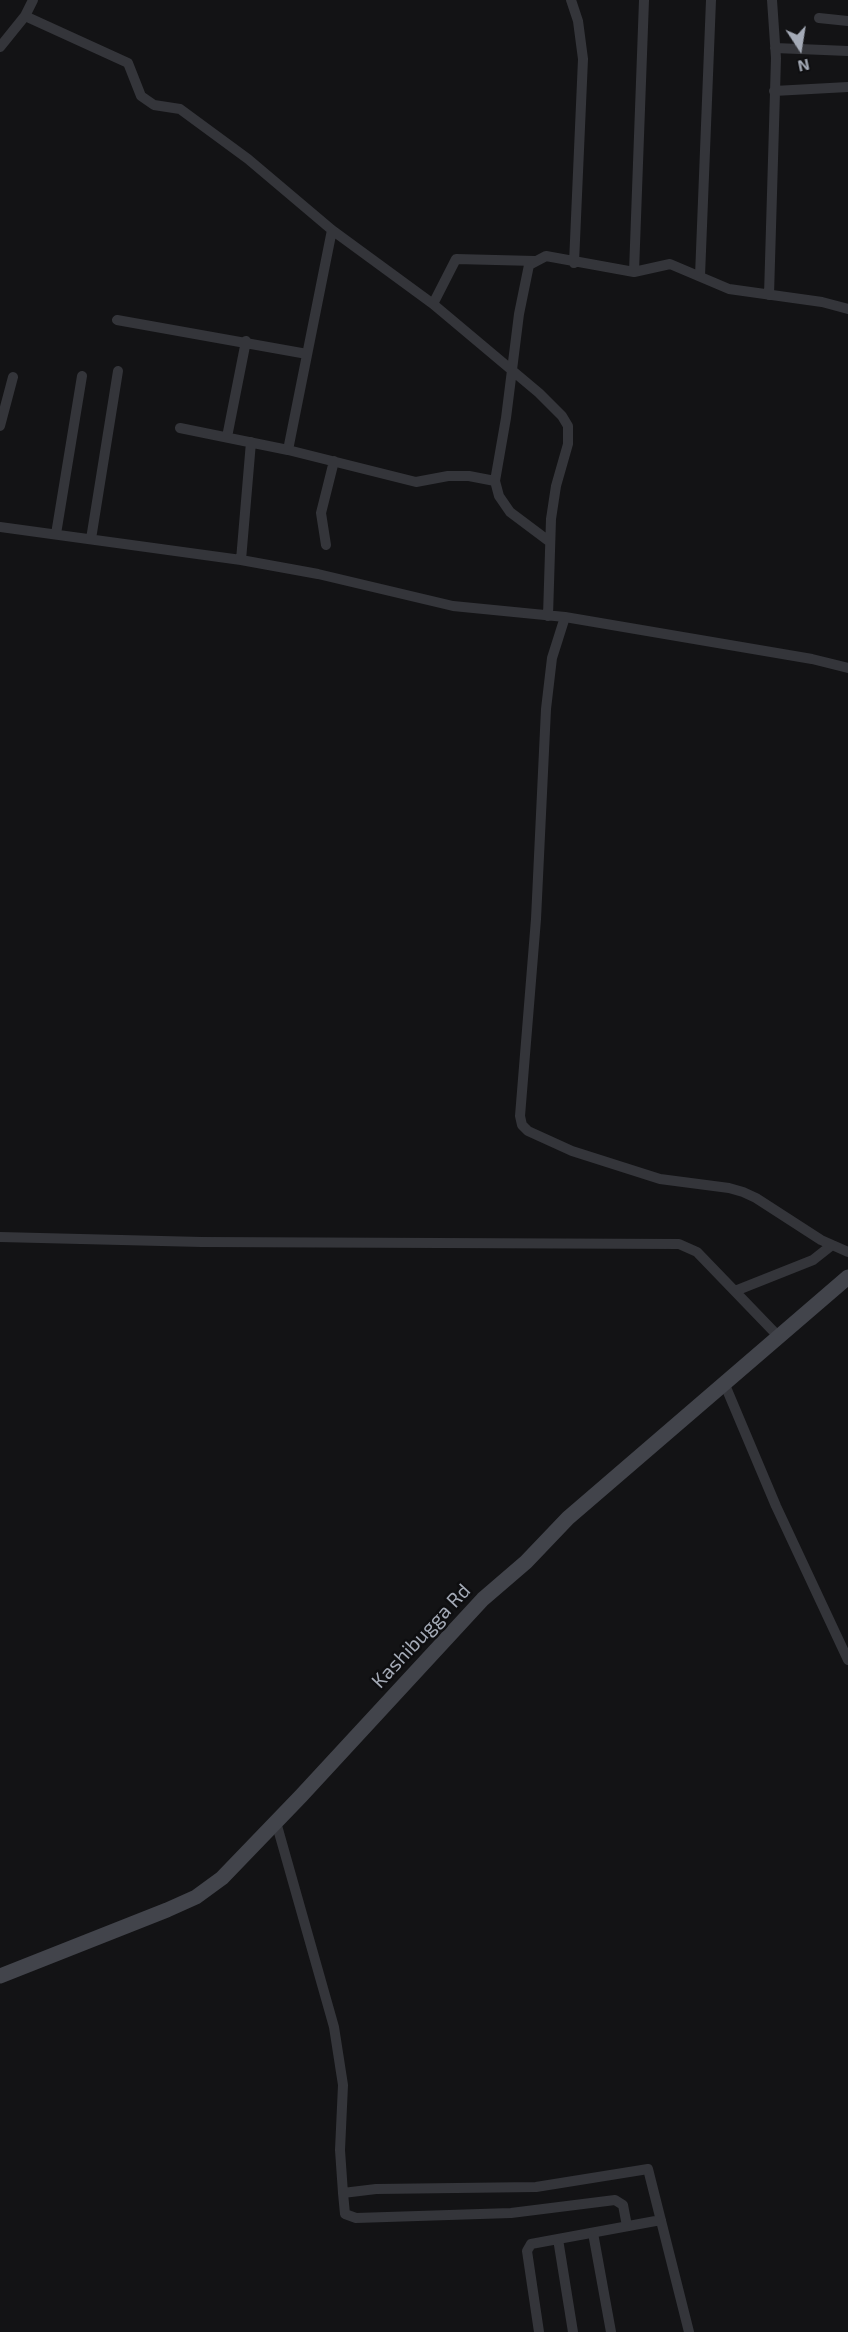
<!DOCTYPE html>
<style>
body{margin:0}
#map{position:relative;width:848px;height:2332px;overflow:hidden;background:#131315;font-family:"Exo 2",sans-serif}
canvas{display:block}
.north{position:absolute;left:770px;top:18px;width:60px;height:60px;-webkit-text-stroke:4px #0e0e10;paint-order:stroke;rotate:168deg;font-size:16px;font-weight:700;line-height:24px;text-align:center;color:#a4aab6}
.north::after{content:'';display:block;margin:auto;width:21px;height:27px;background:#a4aab6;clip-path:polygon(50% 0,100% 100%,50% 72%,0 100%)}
</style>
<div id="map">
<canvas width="848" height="2332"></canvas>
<div class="north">N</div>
</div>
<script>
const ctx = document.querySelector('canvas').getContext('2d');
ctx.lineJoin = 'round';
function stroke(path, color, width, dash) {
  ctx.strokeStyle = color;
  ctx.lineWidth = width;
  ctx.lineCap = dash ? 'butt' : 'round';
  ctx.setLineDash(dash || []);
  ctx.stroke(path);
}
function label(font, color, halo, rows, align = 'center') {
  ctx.font = font + ' "Exo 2",sans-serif';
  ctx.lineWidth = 5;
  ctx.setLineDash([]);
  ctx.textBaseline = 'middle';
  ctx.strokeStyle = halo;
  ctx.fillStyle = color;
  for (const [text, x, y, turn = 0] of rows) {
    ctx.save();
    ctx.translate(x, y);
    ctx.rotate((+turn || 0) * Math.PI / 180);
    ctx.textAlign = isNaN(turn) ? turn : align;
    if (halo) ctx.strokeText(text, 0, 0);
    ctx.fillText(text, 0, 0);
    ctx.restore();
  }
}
const street = new Path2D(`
 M571 0 578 21 583 59 574 263
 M25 16 128 63 141 96 154 105 180 109 248 159 332 230 433 304 539 393 562 416 568 426V444L556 486 551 519 548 616
 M819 18 848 21
 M0 47 25 16 33 0
 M775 48 848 51
 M774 91 848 87
 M634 272 644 0
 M700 276 711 0
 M769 295 776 58 772 0
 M433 304 456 259 535 261
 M117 320 307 354
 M0 426 13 377
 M180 428 288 450 416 482 448 476H469L495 481
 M227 437 246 341
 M288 450 332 230
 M0 527 241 560 318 574 453 606 565 617 812 659 848 668
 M56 534 82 376
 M91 539 118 371
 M550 542 510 512 499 496 495 481 506 418 519 314 529 265 546 256 634 272 670 264 729 289 822 302 848 309
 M326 545 321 513 334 461
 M241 560 251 442
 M565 617 552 658 546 709 536 919 520 1116 522 1125 528 1131 572 1151 660 1179 729 1188 743 1192 756 1198 821 1240 848 1252
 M0 1237 202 1242 679 1244 697 1252 778 1336
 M735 1291 813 1260 832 1245
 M725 1385 776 1506 848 1660
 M276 1822 334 2027 343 2085 340 2150 343 2193 376 2189 536 2187 648 2169 689 2332
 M343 2193 345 2214 356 2218 511 2213 615 2200 623 2205 627 2226
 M593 2233 611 2332
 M558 2239 573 2332
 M539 2332 527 2251 531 2244 661 2220`);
const secondary = new Path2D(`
 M0 1976 167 1910 196 1897 222 1878 301 1796 483 1599 526 1562 568 1518 848 1277`);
const streetNames = [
 ["Kashibugga Rd",421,1636,-47]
];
stroke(street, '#34353a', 10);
stroke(secondary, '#42444b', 15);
label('20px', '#a4aab6', '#0e0e10', streetNames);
</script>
